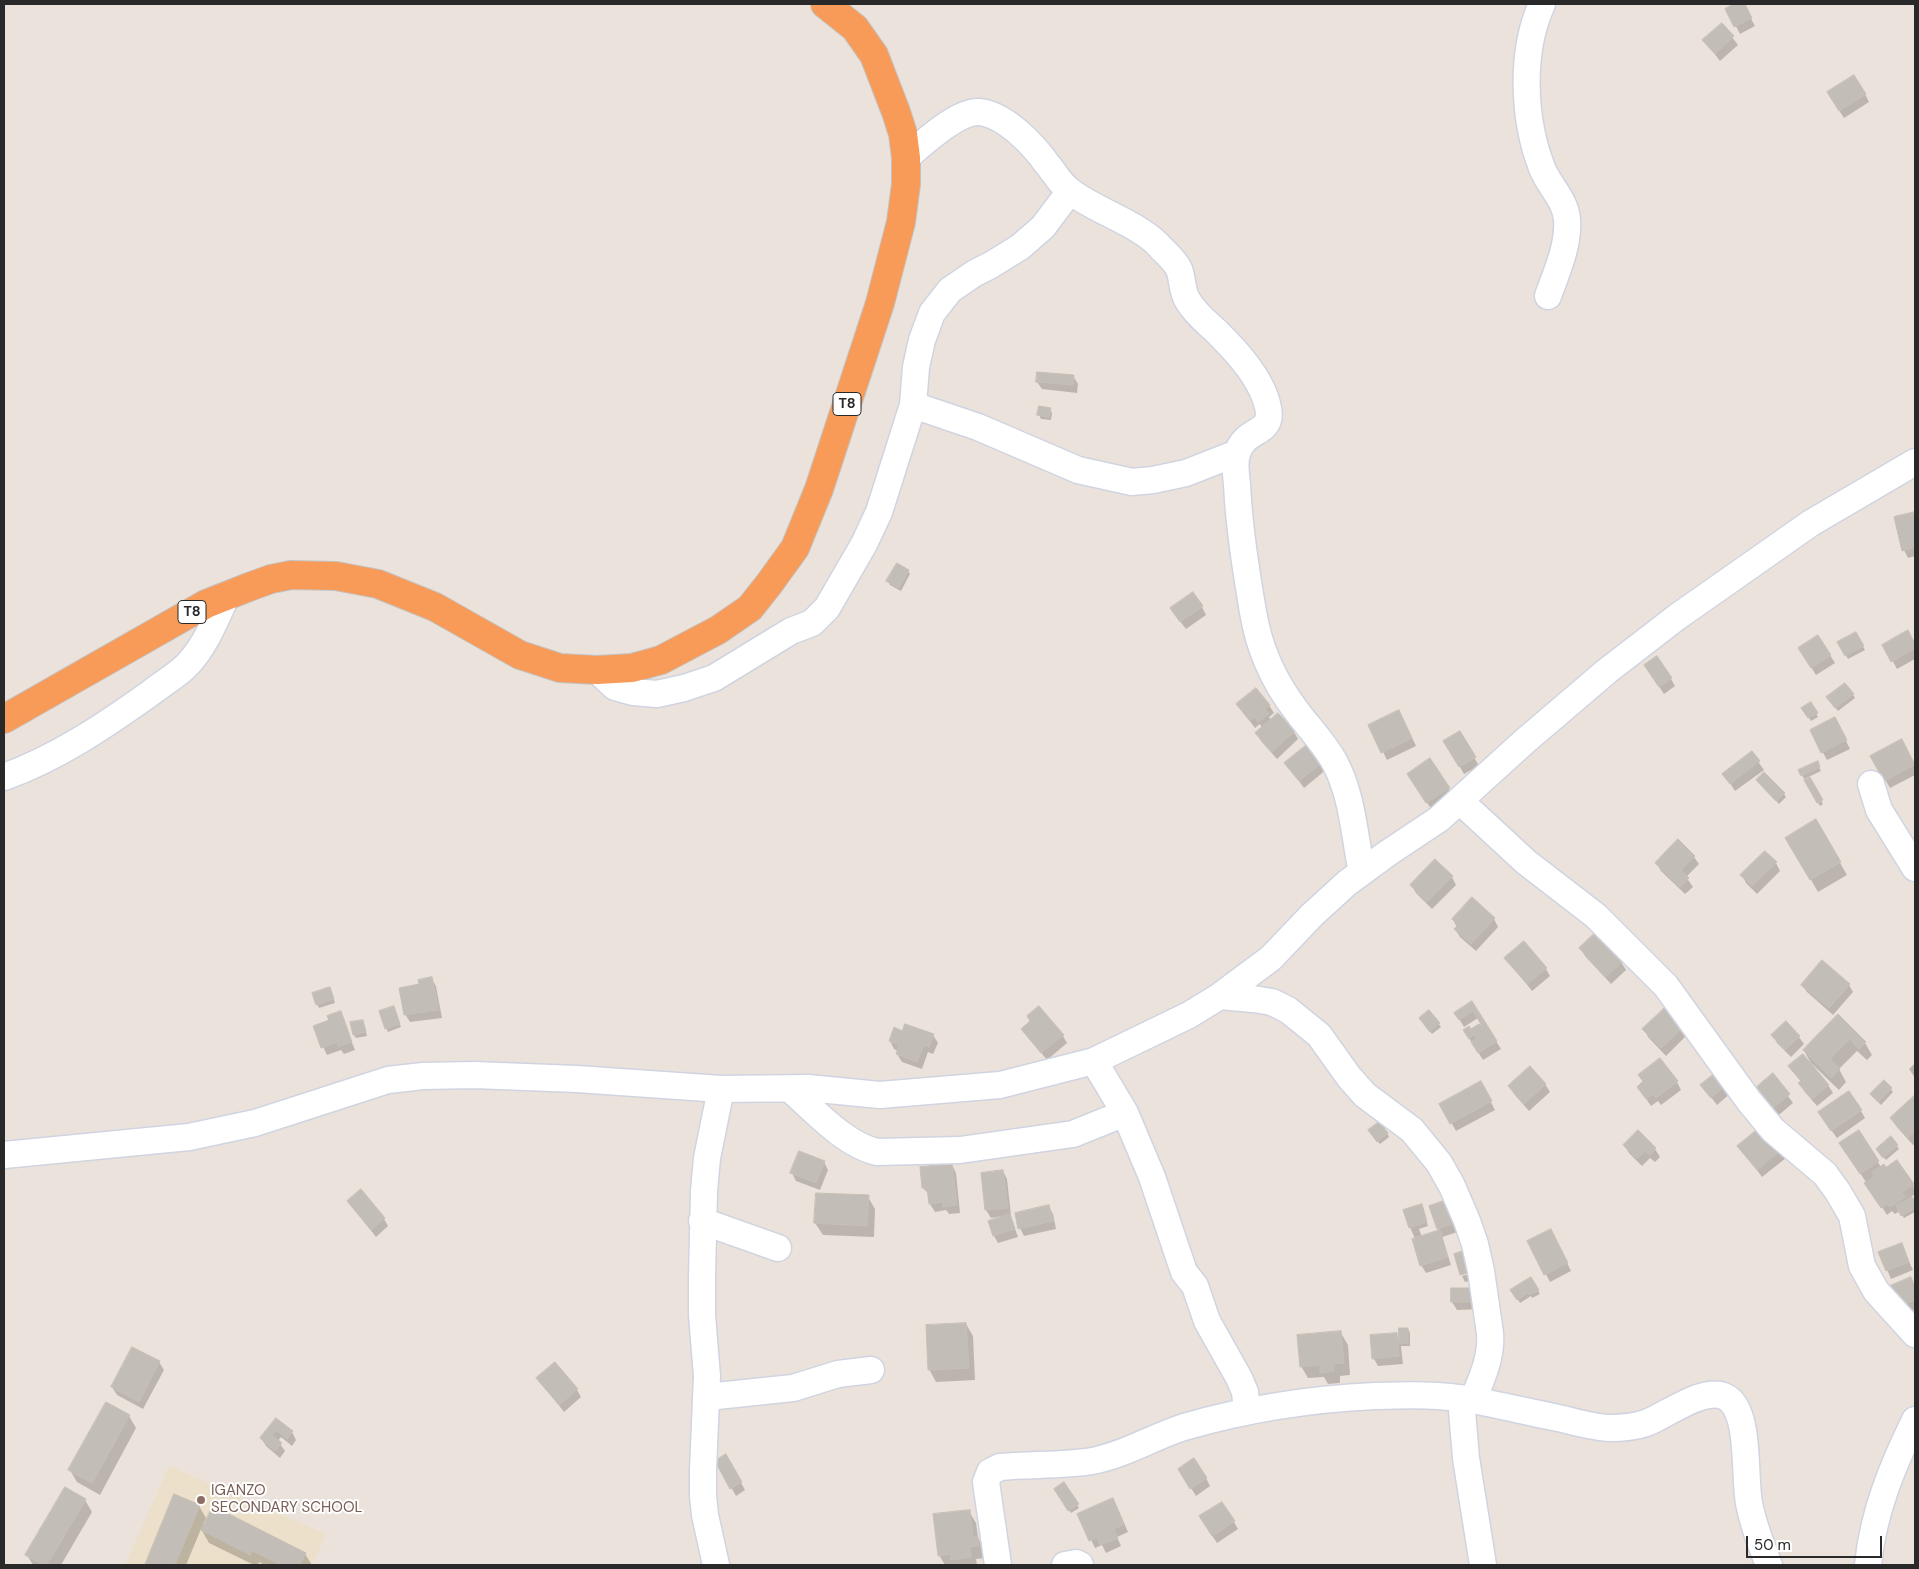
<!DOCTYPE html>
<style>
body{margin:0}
#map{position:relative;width:1919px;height:1569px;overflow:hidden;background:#ebe3db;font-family:"DM Sans",sans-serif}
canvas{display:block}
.frame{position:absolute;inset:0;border:5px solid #292929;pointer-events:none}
.scale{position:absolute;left:1746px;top:1536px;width:136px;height:22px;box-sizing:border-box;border:2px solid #292929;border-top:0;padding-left:6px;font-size:15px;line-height:18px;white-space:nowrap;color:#292929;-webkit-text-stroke:4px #fff;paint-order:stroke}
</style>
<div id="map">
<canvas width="1919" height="1569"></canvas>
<div class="frame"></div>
<div class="scale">50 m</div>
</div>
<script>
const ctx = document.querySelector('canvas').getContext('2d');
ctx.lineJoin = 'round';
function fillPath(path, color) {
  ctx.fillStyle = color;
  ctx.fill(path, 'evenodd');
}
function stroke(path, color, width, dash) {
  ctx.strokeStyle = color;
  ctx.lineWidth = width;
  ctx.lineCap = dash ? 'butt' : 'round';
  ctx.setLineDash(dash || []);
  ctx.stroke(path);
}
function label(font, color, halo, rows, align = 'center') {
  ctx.font = font + ' "DM Sans",sans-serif';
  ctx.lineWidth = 4;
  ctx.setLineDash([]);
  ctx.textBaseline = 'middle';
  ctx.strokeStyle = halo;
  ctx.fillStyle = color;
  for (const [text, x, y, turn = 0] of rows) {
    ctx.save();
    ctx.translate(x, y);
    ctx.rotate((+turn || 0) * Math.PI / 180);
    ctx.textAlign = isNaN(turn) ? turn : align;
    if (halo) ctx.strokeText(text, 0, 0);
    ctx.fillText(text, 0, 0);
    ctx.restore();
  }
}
const education = new Path2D(`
 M169 1466 326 1534 312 1565H125Z`);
const shadow = new Path2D(`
 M1737 4H1743L1755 26 1740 34 1727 9Z
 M1722 24 1738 45 1720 61 1704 40Z
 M1865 94 1869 102 1844 118 1833 101Z
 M1073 376 1078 384 1077 393 1042 389 1037 382Z
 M1050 409 1052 413 1051 420 1041 419 1039 415Z
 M1915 513V556L1908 558 1904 550 1896 518Z
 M908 571 910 574 901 591 890 585 888 581Z
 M1202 607 1206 615 1186 629 1176 616Z
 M1907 632 1915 646V659L1897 669 1884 645Z
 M1855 634 1865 650 1848 659 1839 643Z
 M1830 655 1835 663 1816 675 1804 656Z
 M1650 673 1671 679 1675 686 1664 694Z
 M1853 695 1855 698 1838 711 1830 700Z
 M1237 704 1269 705 1274 713 1269 717 1271 720 1294 732 1298 739 1277 759 1261 741 1257 733 1262 728 1260 724 1255 728Z
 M1811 704 1818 717 1811 721 1803 708Z
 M1403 719 1416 746 1387 760 1370 726Z
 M1839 726 1850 749 1827 760 1811 731Z
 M1460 733 1479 766 1464 774 1445 741Z
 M1901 741 1915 767V775L1890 788 1872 757Z
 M1309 745 1327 769 1304 788 1286 763Z
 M1752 753 1764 770 1735 791 1724 774Z
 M1817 763 1821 771 1804 779 1800 771Z
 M1809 779 1823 804 1820 806 1806 781Z
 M1757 781 1784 794 1786 797 1779 804Z
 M1413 782 1448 788 1453 796 1432 810Z
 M1816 821 1847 875 1818 892 1787 838Z
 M1694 857 1699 864 1686 877 1693 887 1685 894 1661 871 1656 863Z
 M1776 863 1780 871 1757 894 1746 883 1742 875Z
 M1452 877 1456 885 1432 909 1416 893 1411 885Z
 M1494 919 1498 927 1476 951 1460 937 1455 929 1457 927 1453 920Z
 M1581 948 1621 962 1626 970 1611 984 1585 956Z
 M1506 958 1546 969 1550 976 1532 991Z
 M431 978 436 986 442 1018 410 1022 405 1014 420 985Z
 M1802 985H1849L1853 992 1833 1015 1807 992Z
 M330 989 335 1003 319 1008 317 1004Z
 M1472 1003 1501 1049 1483 1060 1469 1038 1470 1031 1485 1029 1478 1018 1464 1027 1456 1014Z
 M1670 1004 1692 1030 1666 1056 1648 1037 1644 1029Z
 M395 1011 401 1027 388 1032 386 1028Z
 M1429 1011 1441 1027 1432 1034 1422 1022Z
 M340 1013 355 1050 344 1054 341 1050 327 1055 314 1027 330 1020Z
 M1838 1016 1865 1043 1872 1055 1867 1060 1857 1051 1839 1069 1846 1082 1839 1090 1811 1063 1804 1051Z
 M363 1021 367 1036 356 1038 354 1035Z
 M1022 1029 1063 1036 1067 1043 1047 1060Z
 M903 1032 933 1035 938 1043 933 1054 928 1052 922 1069 902 1062 897 1054 898 1051 894 1049 890 1041Z
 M1773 1035 1799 1037 1804 1044 1791 1057 1777 1043Z
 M1915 1063V1078L1909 1069Z
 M1790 1067 1828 1085 1833 1093 1817 1106 1804 1091 1800 1084 1801 1082Z
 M1718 1073 1732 1092 1717 1105 1702 1086Z
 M1773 1075 1793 1103 1774 1119 1758 1099Z
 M1677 1082 1681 1090 1661 1105 1658 1101 1651 1106 1638 1087Z
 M1481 1083 1495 1110 1456 1131 1441 1105Z
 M1545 1084 1550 1092 1529 1111 1514 1094 1510 1086Z
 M1891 1089 1893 1092 1881 1105 1874 1098Z
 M1914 1097 1915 1144 1913 1145 1896 1126 1891 1118Z
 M1861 1111 1865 1118 1837 1138 1824 1120Z
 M1763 1127 1786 1158 1762 1177 1739 1146Z
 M1638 1131 1655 1149 1660 1157 1655 1162 1650 1158 1642 1166 1629 1153 1624 1145Z
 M1859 1132 1881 1167 1913 1184 1915 1194 1911 1197 1915 1205V1212L1904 1218 1900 1211 1895 1214 1892 1211 1887 1215 1846 1151Z
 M1387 1133 1389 1137 1380 1144 1372 1134Z
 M1891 1138 1899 1149 1886 1160 1880 1153Z
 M824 1162 828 1170 820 1190 796 1181 792 1173Z
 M952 1165 956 1173 960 1213 949 1214 946 1210 935 1212 930 1204V1195L923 1188Z
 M1003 1171 1007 1179 1011 1215H1010L1018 1237 998 1243 994 1236 1002 1216 991 1218 986 1210Z
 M868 1197 875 1209 874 1237 823 1235 815 1223Z
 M348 1201 384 1219 388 1226 376 1237Z
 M1048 1206 1053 1214 1056 1229 1024 1236 1020 1228Z
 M1431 1206 1464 1230 1442 1237 1451 1265 1426 1273 1421 1265 1415 1239 1410 1227 1423 1209 1428 1226 1419 1229 1422 1237 1439 1232Z
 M1555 1238 1571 1271 1550 1282 1529 1242Z
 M1901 1244 1913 1270 1891 1279 1880 1253Z
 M1480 1271 1482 1278 1465 1282 1462 1276Z
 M1910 1278 1915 1287V1309L1906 1314 1901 1306Z
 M1531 1279 1540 1294 1532 1298 1531 1296 1520 1303 1512 1290Z
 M1477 1289 1482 1309 1457 1310 1452 1302V1290Z
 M966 1324 973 1336 975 1380 936 1382 929 1369Z
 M1408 1329 1410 1333V1346H1401L1403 1364 1378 1366 1374 1359 1396 1334 1400 1341Z
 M1341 1333 1348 1345 1350 1375 1340 1376V1383L1328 1384 1324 1377 1308 1378 1301 1366Z
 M159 1362 164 1370 143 1409 117 1395 112 1387Z
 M538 1378 577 1390 581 1397 564 1412Z
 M129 1416 136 1428 100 1495 77 1482 70 1470Z
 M276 1420 292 1432 296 1440 292 1446 281 1437 278 1441 285 1451 280 1458 266 1446 261 1438Z
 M726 1456 745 1490 736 1496 716 1461Z
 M1184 1477 1206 1478 1210 1486 1196 1496Z
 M1064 1484 1079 1508 1071 1513 1055 1490Z
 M175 1496 199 1506 206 1518 203 1524 305 1554 312 1565H265L259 1562 258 1565H254L209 1543 201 1529 186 1565H146Z
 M85 1500 92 1512 61 1565H33L27 1555Z
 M1117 1507 1128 1532 1117 1537 1121 1546 1106 1553 1102 1545 1095 1548 1079 1515Z
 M969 1511 976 1523 978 1538 985 1550 986 1558 976 1559 977 1565H945L939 1555Z
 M1234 1522 1238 1529 1217 1543 1205 1525Z`);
const building = new Path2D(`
 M1734 4H1745L1752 18 1734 27 1725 9Z
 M1722 23 1734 36 1715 54 1702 40Z
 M1854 75 1866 94 1839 111 1827 92Z
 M1037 372 1074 375 1073 385 1036 382Z
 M1039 406 1051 408 1049 417 1037 415Z
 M1915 512V547L1902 551 1894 517Z
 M897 563 909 570 899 588 886 581Z
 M1193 592 1203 606 1180 622 1170 608Z
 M1908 630 1915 644V648L1891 662 1882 645Z
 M1856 632 1864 646 1845 656 1837 642Z
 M1818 635 1831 655 1811 668 1798 648Z
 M1657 656 1672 678 1659 687 1644 665Z
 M1845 683 1854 694 1835 708 1826 697Z
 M1256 688 1270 705 1265 709 1269 714 1258 722 1254 717 1250 721 1236 704Z
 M1811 702 1818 713 1808 718 1801 708Z
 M1399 710 1412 738 1381 753 1368 725Z
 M1278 713 1295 731 1272 752 1255 733Z
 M1835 717 1847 740 1821 753 1810 730Z
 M1460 731 1476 757 1459 767 1443 741Z
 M1902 739 1915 765 1884 781 1870 756Z
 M1309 743 1324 761 1299 781 1284 763Z
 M1752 751 1760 761 1730 784 1722 774Z
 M1430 758 1450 788 1426 803 1407 774Z
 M1818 761 1820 767 1801 776 1798 770Z
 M1764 772 1785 793 1776 801 1756 780Z
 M1810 777 1823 800 1817 803 1804 780Z
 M1816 819 1841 862 1810 880 1785 838Z
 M1678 839 1695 856 1681 870 1689 878 1680 887 1655 863Z
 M1765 851 1777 862 1752 886 1740 875Z
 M1435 859 1453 876 1427 902 1410 885Z
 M1472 897 1495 918 1471 944 1454 929 1458 925 1452 919Z
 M1595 933 1622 962 1606 977 1579 948Z
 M1524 941 1547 968 1527 984 1504 958Z
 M1822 960 1850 984 1829 1008 1801 985Z
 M432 977 439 1010 404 1015 399 988 419 984 418 980Z
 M330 987 334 999 316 1005 312 993Z
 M1472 1001 1497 1041 1478 1053 1471 1042 1477 1038 1474 1035 1469 1039 1463 1030 1469 1026 1471 1029 1479 1024 1482 1026 1473 1011 1459 1020 1454 1013Z
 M1670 1003 1689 1022 1661 1048 1642 1029Z
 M394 1006 400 1024 385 1029 379 1011Z
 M1039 1006 1064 1035 1041 1053 1021 1029 1030 1021 1027 1016Z
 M1429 1010 1440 1023 1430 1032 1419 1018Z
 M341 1011 352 1042 338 1047 337 1042 321 1048 313 1026 329 1020 327 1016Z
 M1838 1014 1866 1042 1859 1049 1850 1039 1830 1059 1840 1069 1831 1078 1803 1050Z
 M363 1020 366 1032 353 1035 350 1022Z
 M1786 1021 1800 1036 1785 1050 1771 1035Z
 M905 1024 934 1034 929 1047 924 1045 917 1062 896 1054 899 1045 889 1041 894 1027 902 1031Z
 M1803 1054 1829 1085 1812 1099 1798 1083 1801 1081 1788 1066Z
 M1660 1058 1678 1081 1656 1098 1653 1094 1646 1099 1637 1087 1643 1081 1638 1075Z
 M1530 1066 1546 1084 1524 1104 1508 1086Z
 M1718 1071 1728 1084 1711 1098 1700 1085Z
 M1773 1073 1790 1094 1768 1112 1752 1091Z
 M1884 1080 1892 1088 1878 1102 1870 1094Z
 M1481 1081 1492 1101 1450 1124 1439 1104Z
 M1849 1091 1862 1110 1831 1131 1818 1112Z
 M1914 1096 1915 1132 1908 1138 1890 1118Z
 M1379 1122 1388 1133 1377 1142 1368 1130Z
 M1763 1125 1782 1149 1757 1170 1737 1146Z
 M1638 1130 1656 1148 1650 1155 1645 1151 1637 1159 1623 1145Z
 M1859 1130 1879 1161 1860 1174 1839 1143Z
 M1891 1136 1898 1145 1883 1158 1876 1149Z
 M799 1151 825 1161 816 1183 790 1173Z
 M1897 1160 1914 1184 1902 1192 1905 1197 1890 1207 1887 1204 1881 1208 1864 1183 1875 1176 1872 1172 1884 1164 1886 1167Z
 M952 1164 957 1205 943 1207V1202L929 1204 927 1188H922L920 1167Z
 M1003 1170 1008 1208 985 1210 981 1173Z
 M361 1189 385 1218 371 1230 347 1201Z
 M816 1193 869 1195 867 1226 814 1223Z
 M1912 1197 1915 1202V1208L1901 1216 1896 1206Z
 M1453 1198 1460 1222 1437 1229 1429 1206Z
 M1422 1204 1427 1222 1409 1228 1403 1210Z
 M1049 1205 1053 1221 1018 1229 1015 1213Z
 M1010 1214 1015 1229 993 1236 988 1221Z
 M1551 1229 1568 1263 1544 1275 1527 1241Z
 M1440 1230 1448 1257 1420 1266 1412 1239Z
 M1902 1243 1909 1262 1886 1271 1878 1252Z
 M1472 1248 1478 1270 1460 1275 1454 1254Z
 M1531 1277 1539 1290 1529 1295 1528 1293 1517 1300 1510 1290Z
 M1911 1277 1915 1287V1300L1900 1306 1890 1286Z
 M1451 1288H1477L1478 1302H1451Z
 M966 1323 969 1368 928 1370 926 1325Z
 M1399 1328H1408V1343H1399Z
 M1341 1331 1344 1363 1333 1364 1334 1371 1320 1373V1365L1300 1367 1297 1335Z
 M1397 1333 1399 1356 1372 1359 1370 1335Z
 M132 1347 160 1361 139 1402 111 1387Z
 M555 1362 578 1389 559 1405 536 1378Z
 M106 1402 130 1415 92 1483 68 1470Z
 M276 1418 293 1431 287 1439 276 1430 272 1435 282 1443 275 1451 260 1438Z
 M726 1454 742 1482 730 1489 715 1461Z
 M1194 1458 1207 1478 1190 1489 1178 1469Z
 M1064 1482 1079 1504 1068 1511 1054 1489Z
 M65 1487 86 1499 47 1565H43L25 1555Z
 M174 1494 200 1505 175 1565H145Z
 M1113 1498 1124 1524 1114 1529 1118 1538 1100 1545 1097 1538 1089 1541 1077 1514Z
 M1222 1502 1235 1521 1212 1536 1199 1516Z
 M213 1506 306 1553 300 1565H281L252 1551 250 1555 201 1530Z
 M970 1510 973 1537H978L979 1546 970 1547 971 1557 951 1560 950 1554 938 1556 933 1514Z`);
const minor = new Path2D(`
 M1542 4C1520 52 1523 119 1542 168 1549 186 1565 199 1567 219 1569 245 1557 271 1548 296
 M906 158C922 144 957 111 979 112 1004 114 1033 144 1047 164 1055 173 1060 184 1070 191 1095 211 1141 224 1161 248 1167 254 1178 264 1180 272 1183 282 1182 292 1188 301 1195 313 1206 322 1216 331 1233 348 1253 369 1263 392 1283 440 1246 422 1237 454 1234 463 1236 475 1237 484 1239 527 1246 570 1253 612 1259 648 1273 680 1295 709 1308 727 1325 744 1335 763 1353 797 1354 835 1362 872
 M913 405 978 427 1078 470 1132 482 1153 480 1186 473 1237 453
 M597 670 615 687 633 692 657 694 684 688 714 678 791 631 812 623 827 608 864 544 879 512 913 405 916 367 922 340 932 313 950 290 975 273 991 265 1020 247 1043 227 1070 191
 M4 777C57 758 106 725 152 692 163 683 178 675 188 664 206 645 216 618 227 595
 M1871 784 1879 810 1915 868
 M1460 801 1526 862 1596 916 1666 986 1749 1101 1773 1130 1825 1174 1838 1192 1852 1216 1862 1266 1876 1291 1915 1334
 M1220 996 1253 999 1272 1002 1288 1010 1319 1035 1349 1077 1365 1095 1412 1130 1439 1163 1452 1186 1467 1221 1475 1244 1481 1271 1490 1333C1492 1357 1482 1378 1473 1400
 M1094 1061 1125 1113 1152 1177 1184 1272 1195 1286 1207 1321 1239 1378 1245 1392 1247 1411
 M790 1089C814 1110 845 1145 877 1152L960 1150 1073 1134 1125 1113
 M4 1155 189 1137 255 1123 388 1080 423 1076 474 1075 577 1079 721 1089 808 1088 880 1095 1000 1085 1094 1061 1189 1015 1220 996 1271 958 1312 915 1347 883 1388 853 1439 819 1525 741 1607 671 1677 617 1811 523 1915 462
 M702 1221 778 1248
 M707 1397 793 1388 838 1374 871 1370
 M1461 1399 1466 1458 1483 1565
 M716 1565 705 1515 703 1496V1470L707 1376 702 1315V1277L704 1191 707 1158 721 1089
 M998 1565 986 1482 990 1472 1000 1467C1030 1464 1062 1466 1092 1461 1124 1455 1153 1437 1184 1427 1246 1409 1310 1399 1375 1396 1408 1395 1440 1394 1473 1400 1503 1406 1533 1413 1563 1419 1578 1423 1594 1427 1609 1428 1620 1428 1635 1427 1646 1423 1666 1416 1710 1381 1730 1400 1750 1418 1744 1477 1749 1503 1753 1524 1761 1545 1769 1565
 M1065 1565 1076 1563 1080 1565
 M1868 1565C1873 1513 1892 1467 1915 1420`);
const highway = new Path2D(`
 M4 719 206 604 249 587 271 579 291 575 336 576 378 584 435 607 520 655 560 668 597 670 632 668 661 660 718 630 750 608 769 584 795 548 819 489 880 303 901 222 906 184V158L903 134 896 112 874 55 855 28 825 4`);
const markers = [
 [201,1500,5,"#8d6e63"]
];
const shields = [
 [847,404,28],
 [192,612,28]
];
const shieldNames = [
 ["T8",847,404],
 ["T8",192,612]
];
const educationNames = [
 ["IGANZO",211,1491],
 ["SECONDARY SCHOOL",211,1508]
];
fillPath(education, '#ece0ca');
fillPath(shadow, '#0003');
fillPath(building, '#c3bdb7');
stroke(building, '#c6bfb4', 1);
stroke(minor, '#d0d4e1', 29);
stroke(highway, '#c3c3c3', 30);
stroke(minor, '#fff', 26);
stroke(highway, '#f89a58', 28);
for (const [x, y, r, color] of markers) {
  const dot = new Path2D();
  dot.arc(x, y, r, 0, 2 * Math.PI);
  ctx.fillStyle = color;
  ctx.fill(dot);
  stroke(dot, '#fff', 2);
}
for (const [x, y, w] of shields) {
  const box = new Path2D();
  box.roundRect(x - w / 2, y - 11.5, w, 23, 4);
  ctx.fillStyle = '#fff';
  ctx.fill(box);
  stroke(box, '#292929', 1);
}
label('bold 14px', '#292929', null, shieldNames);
label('15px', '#785e54', '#fff', educationNames, 'left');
</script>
